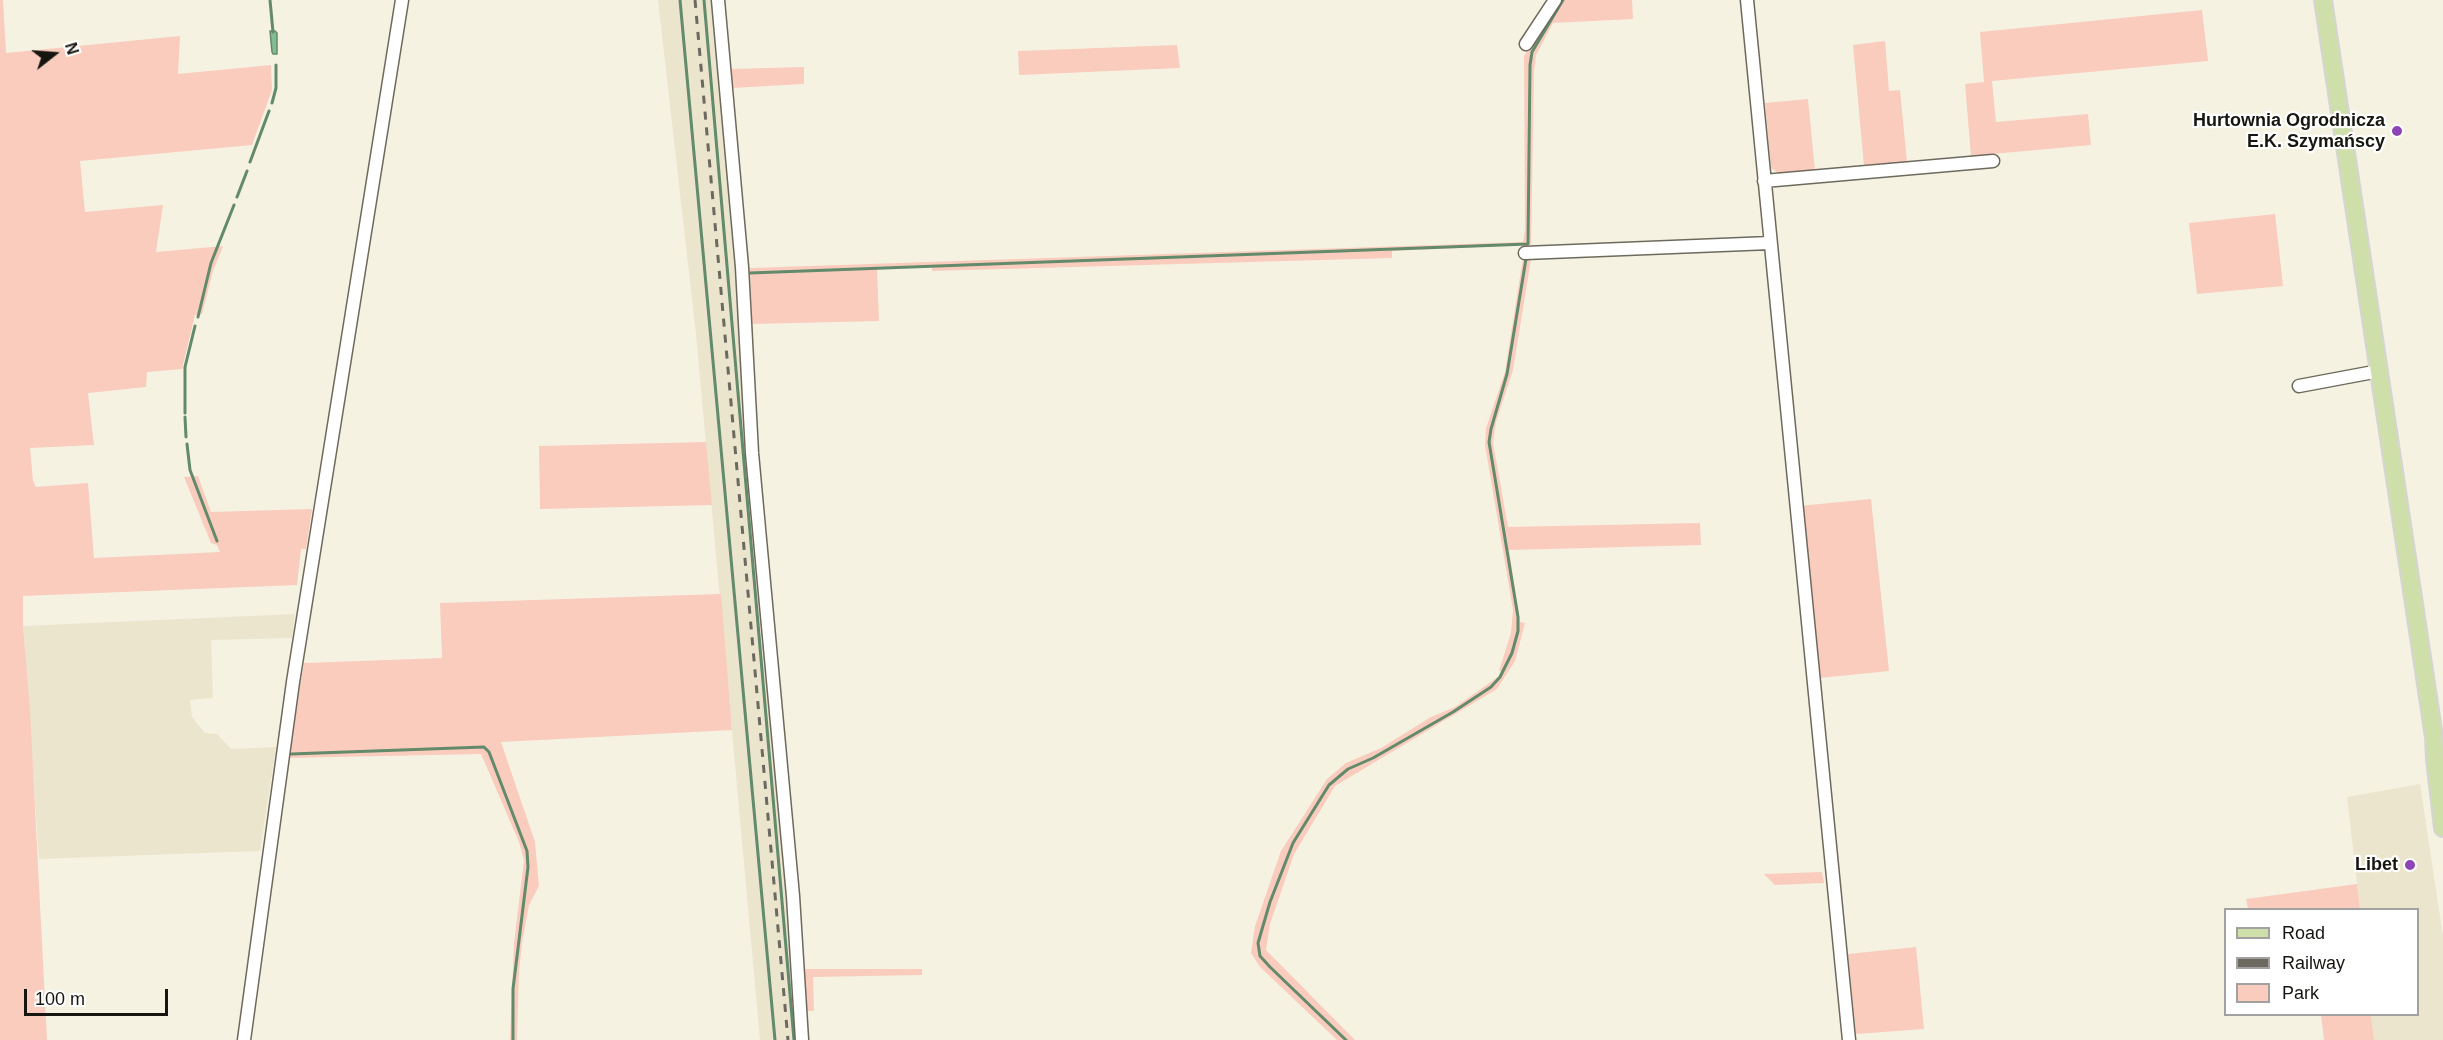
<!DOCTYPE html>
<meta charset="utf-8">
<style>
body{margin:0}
#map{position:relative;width:2443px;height:1040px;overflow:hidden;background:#f5f2e2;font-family:Helvetica,sans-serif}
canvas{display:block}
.legend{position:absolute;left:2224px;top:908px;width:195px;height:108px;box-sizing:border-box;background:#fff;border:2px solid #a2a19f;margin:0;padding:8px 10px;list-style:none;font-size:18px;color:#161510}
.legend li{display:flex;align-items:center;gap:12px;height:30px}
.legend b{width:30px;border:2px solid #a2a19f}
.north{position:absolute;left:24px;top:24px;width:60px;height:60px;-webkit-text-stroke:4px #fff;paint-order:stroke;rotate:73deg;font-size:16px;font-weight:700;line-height:24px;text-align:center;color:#161510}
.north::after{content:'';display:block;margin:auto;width:21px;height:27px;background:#161510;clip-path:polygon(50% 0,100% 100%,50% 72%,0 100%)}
.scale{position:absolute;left:24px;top:989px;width:144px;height:27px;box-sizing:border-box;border:3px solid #161510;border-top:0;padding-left:8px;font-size:18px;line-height:21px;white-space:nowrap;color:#161510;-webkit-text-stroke:4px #fff;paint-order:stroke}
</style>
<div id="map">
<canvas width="2443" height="1040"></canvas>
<ul class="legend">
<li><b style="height:8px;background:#cedfaa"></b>Road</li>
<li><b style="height:8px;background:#6b6960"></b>Railway</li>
<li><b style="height:16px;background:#faccbe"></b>Park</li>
</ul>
<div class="north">N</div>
<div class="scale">100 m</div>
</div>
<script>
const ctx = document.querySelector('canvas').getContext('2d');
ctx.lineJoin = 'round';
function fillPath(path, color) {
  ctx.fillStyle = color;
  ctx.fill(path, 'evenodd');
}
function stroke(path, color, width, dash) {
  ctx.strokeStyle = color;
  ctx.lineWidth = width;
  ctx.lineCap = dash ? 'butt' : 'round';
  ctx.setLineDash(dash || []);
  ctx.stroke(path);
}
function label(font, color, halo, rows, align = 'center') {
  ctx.font = font + ' Helvetica,sans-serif';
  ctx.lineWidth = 4.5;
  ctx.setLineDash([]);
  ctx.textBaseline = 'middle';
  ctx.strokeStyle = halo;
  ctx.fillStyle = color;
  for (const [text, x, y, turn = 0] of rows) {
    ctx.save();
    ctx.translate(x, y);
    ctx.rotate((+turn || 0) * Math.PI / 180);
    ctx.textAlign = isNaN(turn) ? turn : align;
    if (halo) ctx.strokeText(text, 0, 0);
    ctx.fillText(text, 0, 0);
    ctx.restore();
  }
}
const built = new Path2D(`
 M658 0H725L740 178 750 268 758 456 810 1040H760L696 334Z
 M295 614 292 638 211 640 213 698 190 700 192 717 205 733 217 734 231 749 276 747 260 851 39 859 23 626Z
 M2420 784 2443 936V1040H2374L2371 1015 2418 1014V910L2360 909 2347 797Z`);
const green = new Path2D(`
 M0 0H3L6 53 180 36 178 74 271 65 272 90 252 145 80 161 85 212 163 205 156 252 223 246 213 271 202 314 195 315 182 369 147 372 146 387 88 393 94 445 30 448 33 481 36 487 88 483 94 558 220 552 217 545 211 543 184 477 198 476 211 512 312 509 306 549H301L297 585 23 596V626L30 710 47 1040H0Z
 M1559 0H1632L1633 19 1553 23 1536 55 1534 71 1531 244 1527 245V250H1523L1522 245 1392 251V258L932 271V265L877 267 879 321 752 324 750 268 1523 242 1525 231 1524 56Z
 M2202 10 2208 61 1992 81 1996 122 2088 114 2091 145 1971 156 1965 84 1984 82 1980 32Z
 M1885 41 1889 91 1900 90 1907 162 1864 166 1853 45Z
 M1177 45 1180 68 1019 75 1018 51Z
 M804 67V84L732 88 730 69Z
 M1808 99 1815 171 1780 174 1771 168 1765 103Z
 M2275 214 2283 286 2197 294 2189 223Z
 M1523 258 1531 259 1513 370 1496 422 1493 443 1508 527 1700 523 1701 545 1509 550 1520 622 1525 623 1515 661 1497 689 1335 786 1294 854 1270 924 1266 950 1355 1040H1337L1260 967 1251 953 1255 926 1281 851 1327 779 1346 763 1381 748 1431 717 1455 707 1505 672 1499 671 1511 633 1513 610 1485 445 1486 428 1505 372Z
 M706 442 712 505 540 509 539 446Z
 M1871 499 1889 671 1820 678 1809 561H1804L1799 506Z
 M721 594 732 730 501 742 535 842 539 886 529 905 522 943 519 972 517 1040H510L514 943 524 860 519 842 481 754 287 758 304 663 442 658 440 603Z
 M1822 872 1824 883 1775 885 1764 874Z
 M2357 884 2360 909H2248L2246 899Z
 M1916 947 1924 1029 1856 1034 1848 954Z
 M803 969H922V975L813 977 814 1011H807Z
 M2321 1015H2371L2374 1040H2324Z`);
const water = new Path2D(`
 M270 31H275L277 33V54H273L272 52Z`);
const stream = new Path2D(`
 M270 0 273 32
 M680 0 775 1040
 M704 0 794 1040
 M272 103 276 88V65
 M250 162 269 111
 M237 197 247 171
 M1528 244 1530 65 1532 52 1563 0
 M750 273 1528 244
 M198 317 211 263 234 205
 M185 413V367L195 326
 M185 417 186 437
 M187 444 190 470 217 541
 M291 754 484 747 489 752 527 851 528 867 513 989V1040
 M1346 1040 1270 967 1260 956 1258 943 1270 902 1293 843 1329 785 1348 769 1373 758 1453 712 1491 687 1500 677 1512 653 1518 631V617L1489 442 1491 429 1507 374 1526 259`);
const minor = new Path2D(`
 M718 0 742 267 752 453 793 896 802 1040
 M1747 0 1849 1040
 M1526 44 1555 0
 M1764 181 1993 161
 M1525 253 1770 243
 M2299 386 2379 371
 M244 1040 293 682 402 0`);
const major = new Path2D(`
 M2323 0 2434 737 2435 759 2443 828`);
const rail = new Path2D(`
 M695 0 788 1040`);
const markers = [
 [2397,131,6,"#8d44b7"],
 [2410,865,6,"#8d44b7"]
];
const poiNames = [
 ["Hurtownia Ogrodnicza",2385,121],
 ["E.K. Szymańscy",2385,142],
 ["Libet",2398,865]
];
fillPath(built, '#ebe5ce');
fillPath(green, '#faccbe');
fillPath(water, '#82bc92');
stroke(water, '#628a6b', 1.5);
stroke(stream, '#628a6b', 3);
stroke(minor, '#6d6a5d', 15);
stroke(major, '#d5d5d4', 20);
stroke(minor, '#fff', 12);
stroke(major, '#cedfaa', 16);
stroke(rail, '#6b6960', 3, [8, 8]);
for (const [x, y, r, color] of markers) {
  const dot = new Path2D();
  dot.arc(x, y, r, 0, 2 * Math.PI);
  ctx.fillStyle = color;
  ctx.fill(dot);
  stroke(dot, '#fff', 2);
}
label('bold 18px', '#161510', '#fff', poiNames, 'right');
</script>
